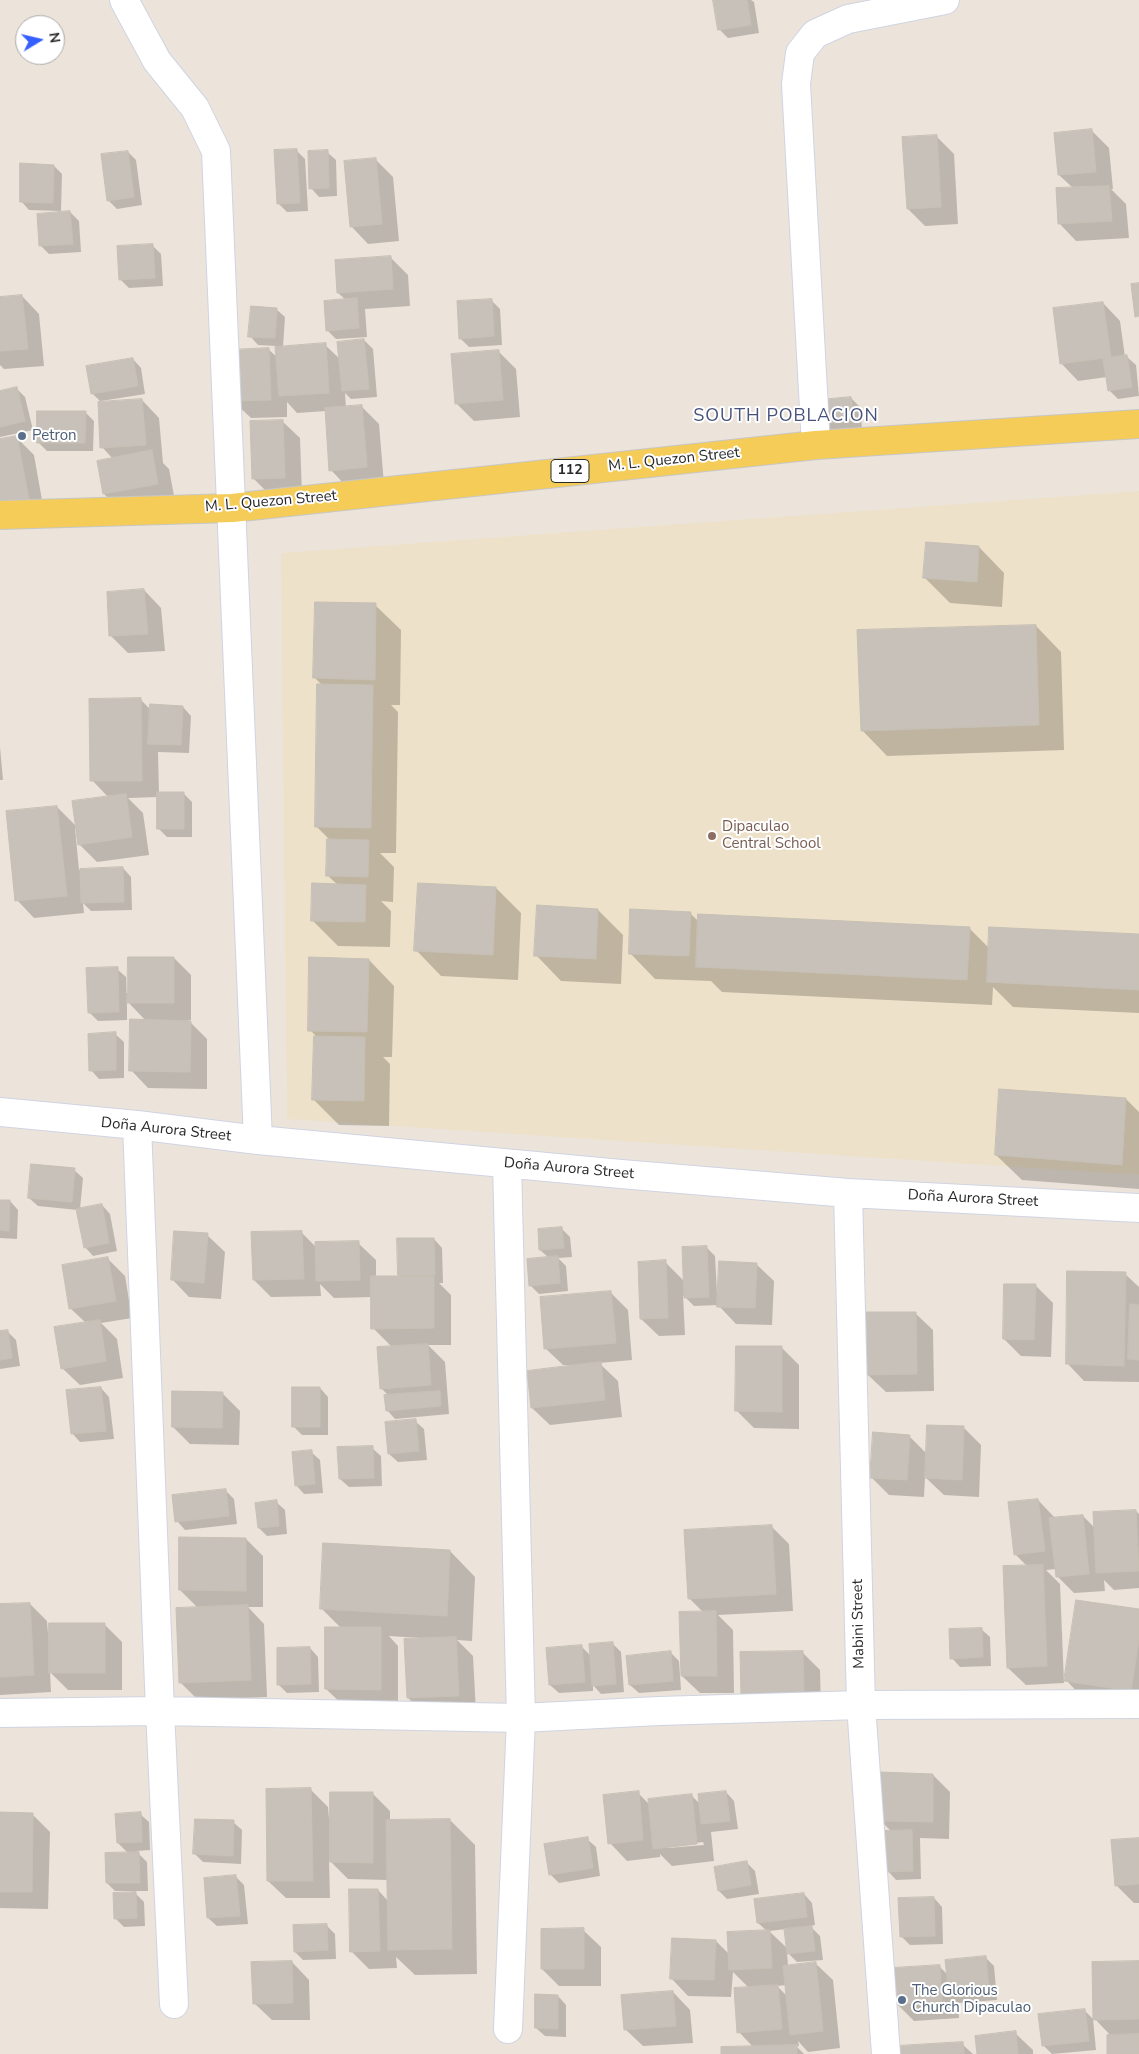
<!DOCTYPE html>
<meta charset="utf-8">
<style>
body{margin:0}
#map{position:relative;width:1139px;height:2054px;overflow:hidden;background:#ece4da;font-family:"Nunito Sans",sans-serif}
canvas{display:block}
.north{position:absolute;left:15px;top:15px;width:50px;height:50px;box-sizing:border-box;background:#fff;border:1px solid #a9a9a9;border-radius:50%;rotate:81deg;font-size:14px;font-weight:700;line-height:20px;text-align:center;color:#292929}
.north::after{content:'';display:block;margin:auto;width:18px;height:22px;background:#355ffe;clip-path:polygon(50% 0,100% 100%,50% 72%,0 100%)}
</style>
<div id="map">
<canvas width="1139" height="2054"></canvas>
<div class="north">N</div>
</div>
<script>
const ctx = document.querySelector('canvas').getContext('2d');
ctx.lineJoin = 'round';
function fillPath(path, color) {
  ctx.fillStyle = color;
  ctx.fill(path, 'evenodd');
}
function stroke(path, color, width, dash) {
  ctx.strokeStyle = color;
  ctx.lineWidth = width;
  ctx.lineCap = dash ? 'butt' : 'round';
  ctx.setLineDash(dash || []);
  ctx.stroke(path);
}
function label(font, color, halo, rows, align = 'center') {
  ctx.font = font + ' "Nunito Sans",sans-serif';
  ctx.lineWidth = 4;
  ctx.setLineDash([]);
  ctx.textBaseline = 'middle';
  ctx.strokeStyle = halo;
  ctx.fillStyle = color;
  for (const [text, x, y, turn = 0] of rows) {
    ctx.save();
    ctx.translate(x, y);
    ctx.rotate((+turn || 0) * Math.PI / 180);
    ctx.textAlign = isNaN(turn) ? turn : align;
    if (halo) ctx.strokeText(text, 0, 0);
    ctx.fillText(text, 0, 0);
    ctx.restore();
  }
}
const education = new Path2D(`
 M1139 491V1175L287 1119 281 553Z`);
const shadow = new Path2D(`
 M714 0H751L754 2 759 33 728 38 719 29Z
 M1092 131 1109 148 1113 189H1111L1126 204 1129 238 1076 241 1059 223 1073 188 1059 175Z
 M936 136 954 154 958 224 925 226 908 209Z
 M296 150 305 159 308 211 287 212 278 203Z
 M128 152 136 160 142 205 117 209 108 200Z
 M327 152 336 160 337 196 319 197 311 188Z
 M375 159 393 177 399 241 368 244 351 226Z
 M54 166 62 174 61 211 29 210 21 201Z
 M70 212 79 221 81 252 49 254 41 246Z
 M152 245 161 254 163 286 129 288 120 279Z
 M390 257 408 275 410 306 365 309 367 337 336 339 328 331 346 300 338 293Z
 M22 296 39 314 44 366 4 369 0 365V299Z
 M491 300 500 309 502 345 469 347 460 338Z
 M1103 303 1120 321 1125 357H1127L1136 365 1139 396 1118 399 1109 390 1107 377 1078 381 1061 363Z
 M276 309 285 317 283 347 325 345 340 359 364 340 373 349 377 397 351 399 345 393 346 408 362 407 379 424 384 484 348 488 331 470 326 411 297 413 287 402V417L251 418 233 401 268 349 278 358 277 346 258 345 250 336Z
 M498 351 516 369 520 417 474 421 457 404Z
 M133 359 141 368 145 394 101 401 102 403 92 393Z
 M17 389 25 397 33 430 0 437V392Z
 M851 398 860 407 862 428 833 432 824 423Z
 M142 400 159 418 163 463 169 469 175 501 122 511 104 494 113 459 102 447Z
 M85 412 94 421 93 451H47L38 442Z
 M282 421 300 438 302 495 271 496 253 478Z
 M16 437 34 455 45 517 0 525V440Z
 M979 547 1004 573 1002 607 950 603 925 578Z
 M144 590 161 608 165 651 128 653 111 636Z
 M375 605 401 630 400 705H391L398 712 396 853H380L394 867 393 902 381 901 391 911 390 947 338 946 312 920 338 885 327 875 330 840 316 826 322 685 315 678Z
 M1036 626 1061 652 1064 750 887 756 862 730Z
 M140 699 151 710 183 707 191 716 189 753 158 752 159 794H184L192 802V837H167L158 828V797L128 798 143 813 149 855 97 862 80 845 77 828H75L79 870 123 868 131 877 132 910 91 911 83 903 84 913 34 918 17 900 57 807 77 827 109 798 92 780Z
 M0 747 3 780H0Z
 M496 888 521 913 518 980 441 976 416 950Z
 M598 910 623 935 621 984 561 981 536 955Z
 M690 913 699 922 969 928 990 949 1139 935V1013L1013 1007 993 987 992 1005 722 992 711 981 655 979 630 953Z
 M174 958 191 975V1020H188L207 1039V1089L148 1088 131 1070 146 1021 127 1001V1020L98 1021 89 1012 117 969 126 977V993H129Z
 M369 960 394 986 392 1057H383L390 1064 389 1126 339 1125 314 1100 317 1037 310 1030Z
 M115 1034 124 1042V1078L99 1079 91 1070Z
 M1126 1099 1139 1112V1189L1022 1180 996 1155Z
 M74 1170 83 1178 80 1209 102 1205 110 1214 117 1251 93 1256 85 1247 78 1210 38 1206 29 1198Z
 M0 1201H10L18 1210 17 1239 0 1238Z
 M561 1228 570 1237 572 1257 558 1258 566 1266 568 1291 539 1294 530 1285 549 1258 540 1250Z
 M301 1232 316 1247 358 1243 376 1260V1278H402L399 1275 434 1239 442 1248 443 1283H439L451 1295V1345H428L445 1362 449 1414 395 1419 387 1410 389 1396 382 1389 392 1347 373 1328V1297L334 1298 320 1284 321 1296 271 1297 254 1280Z
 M207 1235 225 1252 221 1299 189 1297 172 1279Z
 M707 1248 715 1256 717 1293 756 1264 774 1281 772 1325 736 1324 718 1305 694 1306 683 1295 685 1335 659 1336 641 1319 665 1262 684 1281Z
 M108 1259 125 1276 132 1318 101 1323 117 1339 123 1378 80 1385 62 1368 86 1323 70 1308Z
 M1125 1274 1139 1287V1382L1084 1381 1067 1363Z
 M1035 1285 1053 1303 1051 1357 1021 1356 1004 1339Z
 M611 1293 628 1310 632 1360 599 1363 618 1381 622 1417 550 1425 532 1408 571 1367V1365H563L545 1348Z
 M915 1313 933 1330 934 1391 886 1392 868 1375Z
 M7 1331 16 1340 20 1366 0 1369V1332Z
 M782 1348 799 1365V1429L754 1428 737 1411Z
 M101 1388 109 1397 114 1439 80 1442 72 1433Z
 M320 1388 328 1397V1435H302L294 1427Z
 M222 1393 240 1411 239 1445 190 1444 173 1427Z
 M415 1421 424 1429 427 1460 398 1462 389 1454Z
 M964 1428 981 1445 979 1497 944 1495 925 1477 924 1497 889 1495 872 1478 909 1436 927 1454Z
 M372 1448 381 1456 382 1486 349 1487 340 1479Z
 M311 1452 320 1460 323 1493 304 1494 296 1485Z
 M225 1490 234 1499 237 1524 185 1530 177 1521Z
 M1038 1500 1055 1518 1083 1516 1095 1528 1136 1511 1139 1514V1588L1114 1590 1104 1580 1105 1591 1074 1593 1057 1576 1056 1569 1046 1570 1060 1584 1064 1683 1026 1685 1008 1668 1028 1567 1015 1554Z
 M276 1502 285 1510 287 1534 267 1536 259 1528Z
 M771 1526 789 1544 793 1611 718 1615 733 1630 734 1693H700L682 1676 704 1613 690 1599Z
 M246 1539 263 1556V1607H248L264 1624 267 1697 198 1700 180 1682 199 1609 180 1590Z
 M450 1551 475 1577 472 1641 457 1640 473 1656 476 1713 426 1715 408 1698 420 1638 389 1636 398 1646V1706H344L326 1689 341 1628 321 1608Z
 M30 1604 47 1621 48 1634 105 1625 122 1642V1690H68L50 1672 51 1692 0 1695V1605Z
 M1139 1611V1706L1083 1698 1066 1680Z
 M981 1629 990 1637 991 1666 960 1667 952 1658Z
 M613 1644 621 1652 624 1692 601 1694 593 1685V1691L559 1693 550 1685 582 1647 591 1656Z
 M310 1648 318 1657 319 1692 287 1693 278 1684Z
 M670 1652 679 1661 681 1690 639 1693 630 1685Z
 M802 1652 820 1670 821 1711 760 1713Z
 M933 1775 950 1792 949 1839 920 1838 921 1879 896 1880 888 1871 892 1832 880 1820Z
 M311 1790 328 1807 329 1818 372 1793 390 1811V1821L450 1820 475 1845 477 1974 415 1975 396 1957 397 1968 369 1969 351 1951 378 1890 388 1901V1880L348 1879 329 1860 330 1898H286L268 1881Z
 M726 1792 734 1801 738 1829 711 1832 714 1861 672 1866 660 1854V1857L627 1861 610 1843 638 1793 649 1804 691 1795 700 1804ZM703 1842 704 1845 668 1848V1846Z
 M0 1814H32L50 1832 48 1909 0 1908Z
 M140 1814 149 1822 150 1850 136 1851 147 1862 148 1891H115L107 1883 129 1854 118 1843Z
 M233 1822 242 1830 241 1864 203 1862 194 1853Z
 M587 1839 596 1847 600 1876 559 1883 550 1874Z
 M1139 1839V1903H1134L1116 1885Z
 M747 1863 755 1871 759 1894 727 1899 719 1891Z
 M236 1877 244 1885 248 1924 217 1926 208 1918Z
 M136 1894 144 1902 145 1926 124 1927 116 1919Z
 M804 1894 812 1903 815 1925 810 1926 820 1936 823 1960 797 1962 787 1952 788 1966 815 1963 833 1980 840 2048 808 2052 798 2041 799 2046H796L804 2054H723L754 2048 739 2032 749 1988 733 1972 731 1997 688 1996 671 1978 716 1941 730 1955 767 1931 758 1923ZM786 1929 788 1949 769 1931ZM786 1985 787 1996 777 1986Z
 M934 1898 942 1907 943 1944 910 1945 901 1936Z
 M326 1925 335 1934 336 1959 303 1960 295 1952Z
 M583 1930 601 1947V1986H559L542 1969Z
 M986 1958 994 1966 997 2000 958 2003 959 2018 914 2021 897 2004 939 1966 948 1975Z
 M292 1962 309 1980 310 2020H272L254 2003Z
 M1139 1962V2054H1109L1112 2037 1095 2019Z
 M673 1992 690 2010 693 2043 643 2046 625 2029Z
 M558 1996 566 2005V2037L545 2036 536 2028Z
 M1085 2011 1093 2019 1096 2050 1052 2054 1043 2045Z
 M1015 2033 1033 2050V2054H978Z
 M962 2044 973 2054H899Z`);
const building = new Path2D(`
 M713 0H747L751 25 718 30Z
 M1092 129 1096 172 1058 175 1054 133Z
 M937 135 941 207 907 209 902 137Z
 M297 149 300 203 277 204 274 150Z
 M328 150 329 188 309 189 308 151Z
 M128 151 134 197 107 201 101 154Z
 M376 158 382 224 350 227 344 161Z
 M20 163 54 165 53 203 20 202Z
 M1109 186 1112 221 1058 224 1056 188Z
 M70 211 73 244 39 246 37 214Z
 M153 244 155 278 119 280 117 246Z
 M391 256 393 289 337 293 335 260Z
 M1139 283V316L1135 317 1131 284Z
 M22 295 28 349 0 351V297Z
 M357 298 359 328 326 331 324 301Z
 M492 299 494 336 459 339 457 301Z
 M1103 302 1111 357 1060 364 1053 308Z
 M251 306 277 308 275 338 248 337Z
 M364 339 369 389 342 391 337 342Z
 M326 343 329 393 279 396 275 347Z
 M269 348 271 400 232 401 230 350Z
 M499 350 503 400 455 404 451 354Z
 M1127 355 1132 387 1108 391 1103 359Z
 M133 358 138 386 91 394 86 366Z
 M17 387 25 421 0 427V391Z
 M851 397 854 420 823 424 820 400Z
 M142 399 146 445 100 448 98 402Z
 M362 405 367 467 329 471 325 408Z
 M37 411H86L85 443H37Z
 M283 420 285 478 252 479 250 421Z
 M17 436 29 500 0 505V439Z
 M152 450 158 484 103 494 97 461Z
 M926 542 979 546 977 582 923 578Z
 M144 589 148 634 109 636 107 592Z
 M315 602 376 603 375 680 313 678Z
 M1036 625 1039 725 861 731 857 630Z
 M317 684 373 685 371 828 315 827Z
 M141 698 142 781H90L89 699Z
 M150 704 183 706 181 745 148 744Z
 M157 792H184V829H157Z
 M126 794 132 837 78 845 72 801Z
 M57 806 67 896 15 901 6 811Z
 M327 839 369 840 368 877 326 876Z
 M123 867 124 902 81 903 80 869Z
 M312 883 366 885 365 922 311 921Z
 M418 883 496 887 493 955 414 951Z
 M537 905 598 909 596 959 534 956Z
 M630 909 691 912 689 956 629 954Z
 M698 914 970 927 967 980 696 967Z
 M989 927 1139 934V990L987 982Z
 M128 957H174V1003H127Z
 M309 957 369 959 367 1032 308 1031Z
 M118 967 119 1012 88 1013 86 968Z
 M130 1019 191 1021 190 1072 129 1071Z
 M116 1032V1070L89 1071 88 1034Z
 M314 1036 365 1037 364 1101 312 1100Z
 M999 1089 1126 1098 1122 1165 995 1155Z
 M31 1164 75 1168 72 1202 28 1198Z
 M0 1200H10L9 1231 0 1230Z
 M102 1204 109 1243 84 1248 76 1209Z
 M562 1227 564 1248 539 1250 538 1229Z
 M174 1231 208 1233 204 1283 171 1280Z
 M302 1231 304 1279 253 1280 251 1232Z
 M397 1238H434L435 1275H398Z
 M359 1241 360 1280 316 1281 315 1242Z
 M707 1246 709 1297 684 1298 682 1247Z
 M558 1256 560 1283 529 1286 527 1259Z
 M108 1257 116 1301 69 1309 62 1265Z
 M666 1260 668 1318 640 1319 638 1262Z
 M719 1261 757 1263 755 1308 717 1307Z
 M1067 1271 1126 1272 1124 1366 1066 1364Z
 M371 1276H434V1328L371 1329Z
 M1004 1284H1036L1034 1340 1003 1339Z
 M611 1291 616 1343 544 1349 540 1297Z
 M1130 1304 1139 1305V1360L1128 1359Z
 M865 1312H916L917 1374 867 1375Z
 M100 1320 106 1361 61 1369 54 1327Z
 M8 1330 12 1358 0 1360V1331Z
 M428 1344 431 1385 380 1389 377 1347Z
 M736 1346H782V1412L735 1411Z
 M601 1362 605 1400 531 1408 527 1371Z
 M101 1387 106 1431 71 1434 66 1390Z
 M292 1387H320V1427H292Z
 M172 1391 223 1392 222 1428 172 1427Z
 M440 1391 441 1406 386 1411 384 1395Z
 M416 1419 419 1451 388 1454 385 1422Z
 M927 1425 964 1426 962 1480 925 1478Z
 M873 1432 910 1435 907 1480 870 1478Z
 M373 1446 374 1478 339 1479 337 1447Z
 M312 1450 315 1484 295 1486 292 1452Z
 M226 1489 229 1516 175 1522 172 1495Z
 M1038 1499 1045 1551 1014 1555 1008 1502Z
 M277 1500 279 1526 258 1528 255 1503Z
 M1136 1510 1139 1571 1096 1573 1093 1512Z
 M1083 1515 1089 1574 1056 1577 1049 1518Z
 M772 1525 776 1594 688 1599 684 1530Z
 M179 1537 246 1538V1591L179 1590Z
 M323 1543 450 1550 447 1616 320 1609Z
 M1043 1565 1047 1666 1007 1668 1003 1566Z
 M1076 1600 1139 1609V1639L1131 1691 1064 1681Z
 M30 1603 34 1675 0 1677V1604Z
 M248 1605 251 1680 179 1683 176 1608Z
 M716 1611 717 1676H681L679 1612Z
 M49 1623H105V1673H49Z
 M325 1627H381V1690L325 1689Z
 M982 1628 983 1657 950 1659 949 1629Z
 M456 1637 459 1696 407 1698 404 1639Z
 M613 1642 616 1684 592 1686 589 1644Z
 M582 1645 585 1682 549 1685 546 1648Z
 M310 1647 311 1684 277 1685V1648Z
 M671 1651 673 1681 629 1685 626 1656Z
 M803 1651 804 1694 741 1696 740 1652Z
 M880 1772 933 1774V1822L879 1821Z
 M311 1788 313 1881H267L266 1789Z
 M639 1791 643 1840 608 1844 603 1795Z
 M726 1791 730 1821 701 1824 698 1794Z
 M330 1792H373V1863L330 1862Z
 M692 1794 697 1844 653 1849 648 1799Z
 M0 1812 33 1813 32 1892H0Z
 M141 1812 142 1842 117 1843 115 1814Z
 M195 1819 234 1820 233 1856 193 1854Z
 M450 1819 452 1949 388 1950 386 1820Z
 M912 1830 913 1871 886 1872 885 1831Z
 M588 1837 593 1868 549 1875 544 1844Z
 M1139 1838V1884L1115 1886 1111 1840Z
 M139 1852 140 1883H106L105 1853Z
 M747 1861 751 1885 718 1891 714 1867Z
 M236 1875 240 1916 207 1918 204 1878Z
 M349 1889H378L380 1951 350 1952Z
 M136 1892 137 1918 114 1919 113 1893Z
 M804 1893 807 1917 757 1923 754 1899Z
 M934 1897 935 1936 900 1937 898 1898Z
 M327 1924 328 1950 294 1952 293 1925Z
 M812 1926 815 1951 787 1954 784 1929Z
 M584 1928V1969H541V1929Z
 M770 1930 772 1968 729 1970 727 1932Z
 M672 1938 716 1940 714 1980 670 1979Z
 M986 1956 989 1992 949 1995 945 1960Z
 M292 1961 293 2003 253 2004 251 1962Z
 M1139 1961V2019L1093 2020 1092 1962Z
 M816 1962 823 2031 790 2035 783 1966Z
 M940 1965 942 2001 895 2004 893 1968Z
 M778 1985 782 2029 737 2033 734 1988Z
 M673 1991 676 2026 624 2030 621 1995Z
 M535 1994 558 1995V2029L535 2028Z
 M1085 2009 1089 2041 1042 2046 1038 2014Z
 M1016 2031 1018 2054H977L975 2036Z
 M1139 2034V2054H1107V2035Z
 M963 2042 964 2054H897V2046Z
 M797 2045V2054H721V2047Z`);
const minor = new Path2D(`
 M124 0 157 61 195 108 216 151 258 1140
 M816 445 796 84 800 53 815 34 848 19 945 0
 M0 1112 137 1125 258 1140 621 1174 848 1193 1139 1208
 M137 1125 160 1711 174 2004
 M507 1164 521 1718 508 2029
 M848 1193 861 1705 886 2054
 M0 1713 160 1711 521 1718 659 1711 861 1705 1139 1704`);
const major = new Path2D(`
 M0 515 232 508 816 445 1139 424`);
const markers = [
 [22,436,5,"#5c6f8a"],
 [712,836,5,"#8d6e63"],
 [902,2000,5,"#5c6f8a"]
];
const shields = [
 [570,471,38]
];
const shieldNames = [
 ["112",570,471]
];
const serviceNames = [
 ["Petron",32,436],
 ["The Glorious",912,1991],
 ["Church Dipaculao",912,2008]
];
const streetNames = [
 ["M. L. Quezon Street",674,460,-6],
 ["M. L. Quezon Street",271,502,-5],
 ["Doña Aurora Street",166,1130,6],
 ["Doña Aurora Street",569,1169,5],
 ["Doña Aurora Street",973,1199,3],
 ["Mabini Street",859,1624,-91]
];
const educationNames = [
 ["Dipaculao",722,827],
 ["Central School",722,844]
];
const quarterNames = [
 ["SOUTH POBLACION",786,417]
];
fillPath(education, '#eee1c9');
fillPath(shadow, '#0003');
fillPath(building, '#c7c1ba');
stroke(building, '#c7c0b4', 1);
stroke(minor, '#cfd4e2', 30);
stroke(major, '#c7c7c7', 30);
stroke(minor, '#fff', 28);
stroke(major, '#f4cc57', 28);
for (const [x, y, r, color] of markers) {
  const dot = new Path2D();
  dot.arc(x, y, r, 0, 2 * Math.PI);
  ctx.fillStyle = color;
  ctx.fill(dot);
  stroke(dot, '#fff', 2);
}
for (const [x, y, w] of shields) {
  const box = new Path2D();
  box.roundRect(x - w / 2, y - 11.5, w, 23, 4);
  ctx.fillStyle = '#fff';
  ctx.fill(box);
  stroke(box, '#292929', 1);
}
label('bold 14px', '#292929', null, shieldNames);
label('15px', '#4e5e75', '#fff', serviceNames, 'left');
label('15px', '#292929', '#fff', streetNames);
label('15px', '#785e54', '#fff', educationNames, 'left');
ctx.letterSpacing = '1px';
label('18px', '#48537b', '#fff', quarterNames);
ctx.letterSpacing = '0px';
</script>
